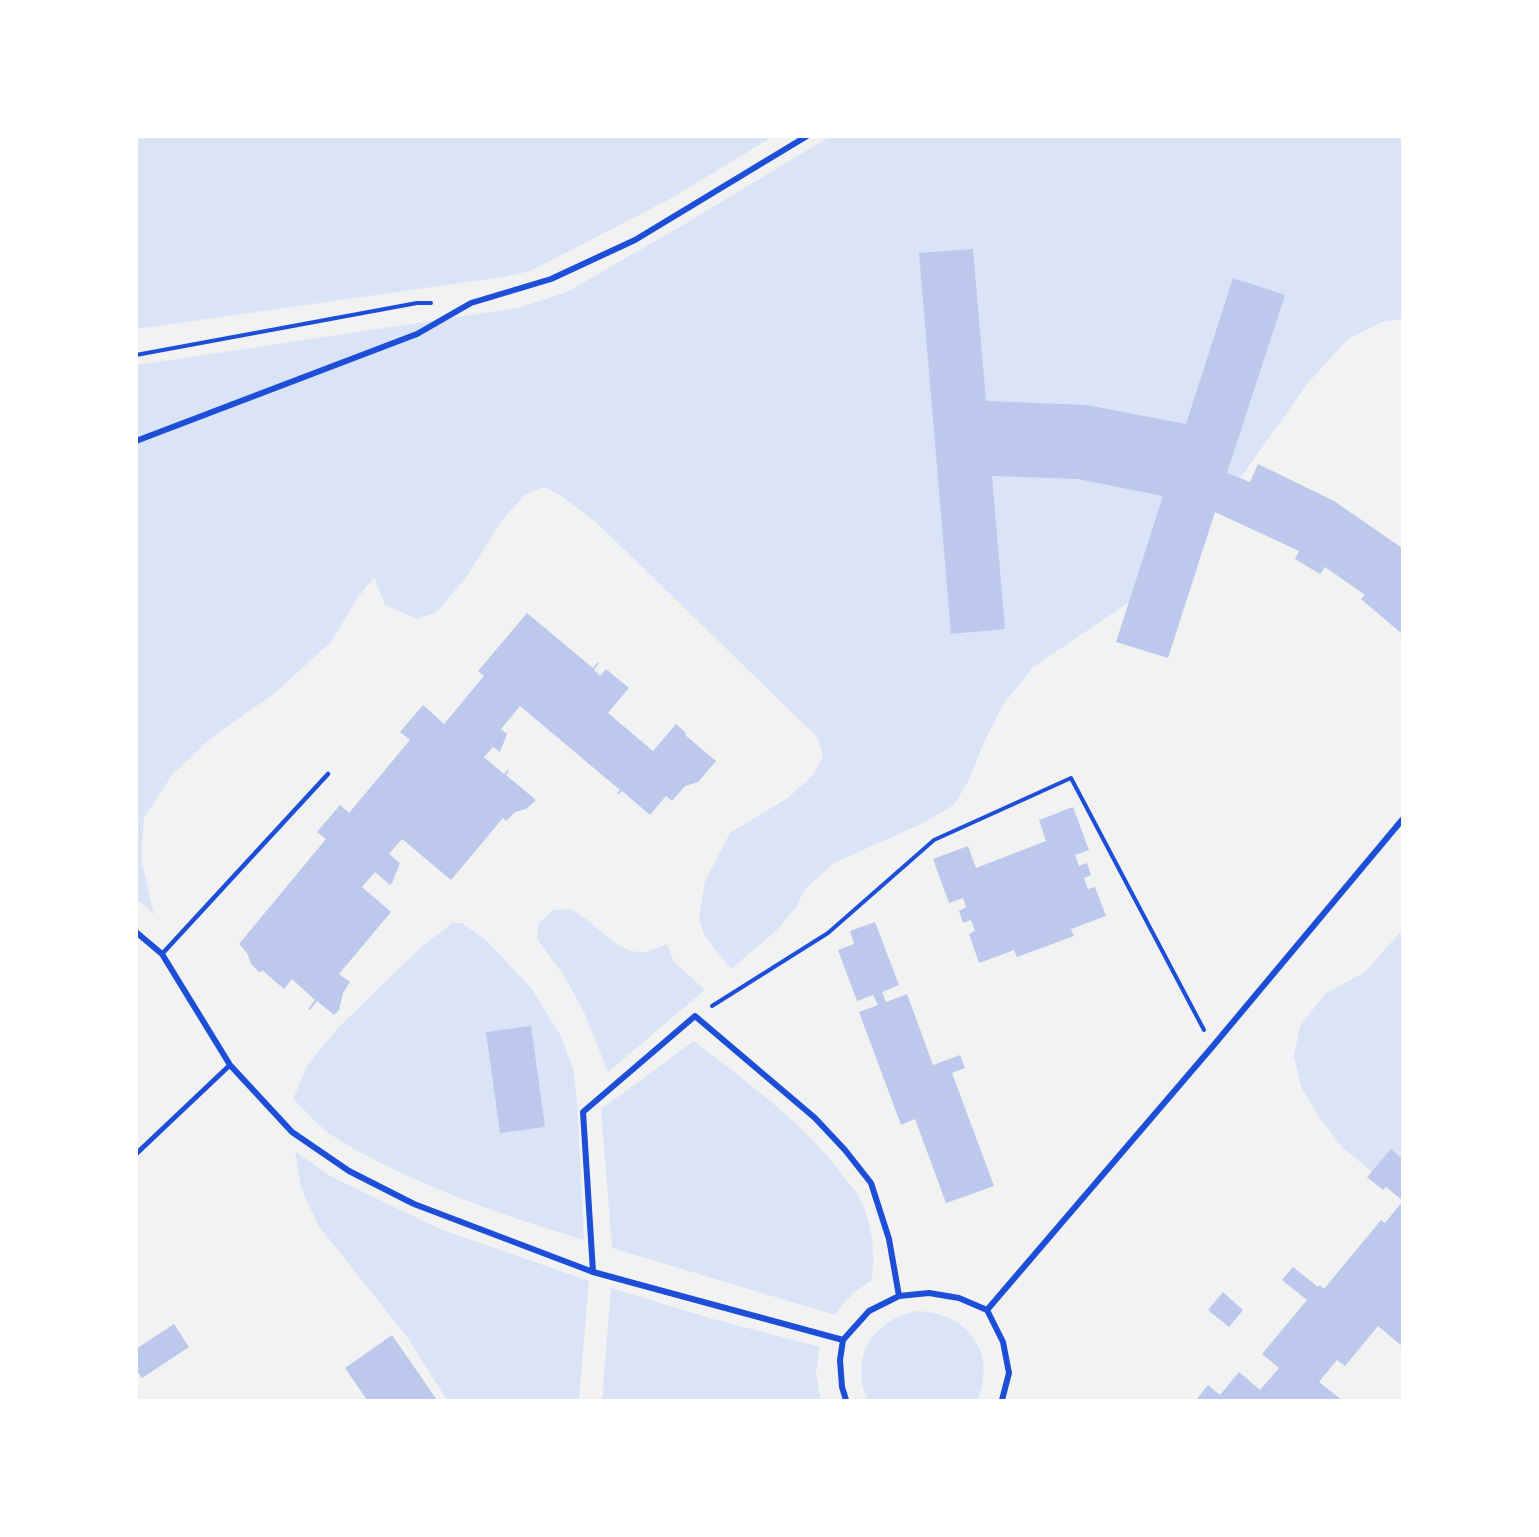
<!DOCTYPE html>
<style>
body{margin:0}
#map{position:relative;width:1539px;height:1537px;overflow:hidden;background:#f2f2f2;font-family:Lato,sans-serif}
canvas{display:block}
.frame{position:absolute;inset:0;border:138px solid #fff;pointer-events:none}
</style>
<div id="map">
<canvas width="1539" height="1537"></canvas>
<div class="frame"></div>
</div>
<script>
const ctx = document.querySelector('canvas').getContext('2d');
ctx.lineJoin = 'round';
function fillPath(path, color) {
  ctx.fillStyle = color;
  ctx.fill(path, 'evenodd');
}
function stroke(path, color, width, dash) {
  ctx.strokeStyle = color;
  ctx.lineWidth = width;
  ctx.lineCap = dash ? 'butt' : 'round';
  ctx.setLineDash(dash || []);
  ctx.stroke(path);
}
const green = new Path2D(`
 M136 137 137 136 772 137 670 199 581 245 530 271 503 277 137 329Z
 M829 137H1402V319L1382 322 1348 339 1308 383 1189 550 1156 584 1032 668 1003 705 984 742 969 780 954 805 921 824 834 863 805 889 796 907 776 931 731 969 704 935 699 918 705 881 730 833 789 797 813 775 823 757 818 738 598 524 560 495 544 487 525 495 502 520 467 576 437 612 418 619 385 605 374 577 356 600 332 641 276 692 211 738 172 775 144 818 141 858 154 915 148 908 137 900V365L518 308 567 292 683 225Z
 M570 909C595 920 615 954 644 952 651 951 660 947 667 944L674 962 705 990 608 1072 584 1012 564 976 537 939 538 924 553 910Z
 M452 923H462L487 941 531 988 561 1036 573 1069 577 1099 584 1240C502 1215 405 1182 333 1136 319 1127 306 1111 293 1099L308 1064 339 1027 421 947Z
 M1402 930V1197L1342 1147 1319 1117 1301 1087 1294 1056 1300 1026 1325 994 1365 972Z
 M694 1041C747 1083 804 1122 844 1177 849 1184 857 1191 860 1199 873 1225 875 1253 872 1280 857 1289 845 1300 835 1315L612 1248 601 1109Z
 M295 1151 330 1176 440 1229 589 1281 579 1400H447L407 1337 318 1225 301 1188Z
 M611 1288 713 1319 820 1347 816 1373 821 1400H602Z
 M916 1311C967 1312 997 1351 978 1400H867C850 1356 871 1322 916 1311Z`);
const building = new Path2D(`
 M973 249 986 401 1087 405 1186 424 1233 278 1285 295 1227 473 1250 482 1258 464 1334 501 1402 548V634L1361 599 1365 595 1325 567 1320 574 1295 559 1299 551 1215 512 1168 658 1116 642 1163 496 1078 479 992 476 1005 629 951 634 919 253Z
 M527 613 593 668 598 662 599 663 594 670 600 676 606 669 629 688 608 713 653 751 676 724 686 733 685 735 716 761 698 782 685 786 672 801 666 796 650 815 622 791 618 795 617 793 620 790 520 706 501 729 507 734 500 752 493 747 484 757 504 774 508 770 509 771 506 775 536 800 526 809 515 812 506 821 503 818 451 880 402 839 389 854 400 863 392 883 390 885 375 872 362 887 391 912 339 974 350 982 343 993 339 1010 334 1015 317 1001 310 1010 308 1009 315 1000 292 979 284 989 262 970 260 973 251 964 247 953 239 944 326 839 317 832 340 805 349 813 410 740 400 732 423 705 444 724 484 676 478 671Z
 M1073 807 1089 850 1075 855 1079 866 1087 863 1091 875 1084 878 1088 889 1095 887 1106 916 1071 929 1074 936 1017 957 1014 950 979 963 969 934 975 931 971 920 963 923 959 911 966 907 963 898 949 903 933 859 968 846 976 868 1046 841 1039 820Z
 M875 922 899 985 882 992 886 1002 907 994 933 1065 960 1055 965 1068 952 1073 994 1186 946 1203 915 1119 901 1125 859 1012 878 1005 873 995 857 1001 838 950 854 944 850 931Z
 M531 1026 545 1127 500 1133 486 1032Z
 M1391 1149 1402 1159V1200L1386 1187 1383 1190 1367 1177Z
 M1402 1202V1346L1378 1326 1345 1366 1337 1360 1319 1382 1342 1400H1196L1208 1385 1220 1395 1239 1372 1260 1390 1279 1368 1262 1354 1307 1300 1282 1280 1293 1267 1318 1287 1320 1285 1324 1289 1381 1220 1385 1223Z
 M1223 1292 1243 1310 1229 1327 1208 1310Z
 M174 1324 189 1347 142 1378 136 1370V1349Z
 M392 1335 437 1400H367L345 1368Z`);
const path = new Path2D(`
 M136 355 417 303H431
 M712 1006 828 933 934 840 1071 778 1204 1030`);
const service = new Path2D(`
 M162 954 328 774`);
const pedestrian = new Path2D(`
 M136 1154 230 1065`);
const minor = new Path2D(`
 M136 441 417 334 471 303 551 279 635 240 807 136
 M136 932 162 954 230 1065 292 1132 349 1171 414 1204 593 1272 843 1340
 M593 1272 583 1112 695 1016 815 1118 845 1150 871 1183 889 1239 899 1296
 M987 1310 1213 1046 1402 820
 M846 1400 842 1387 840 1360 843 1340 869 1311 899 1296 929 1293 959 1298 987 1310 1003 1342 1009 1373 1002 1400`);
fillPath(green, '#dbe4f7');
fillPath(building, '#bdc9ec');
stroke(path, '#1d4ed8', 4);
stroke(service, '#1d4ed8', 4.5);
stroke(pedestrian, '#1d4ed8', 5);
stroke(minor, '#1d4ed8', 6);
</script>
